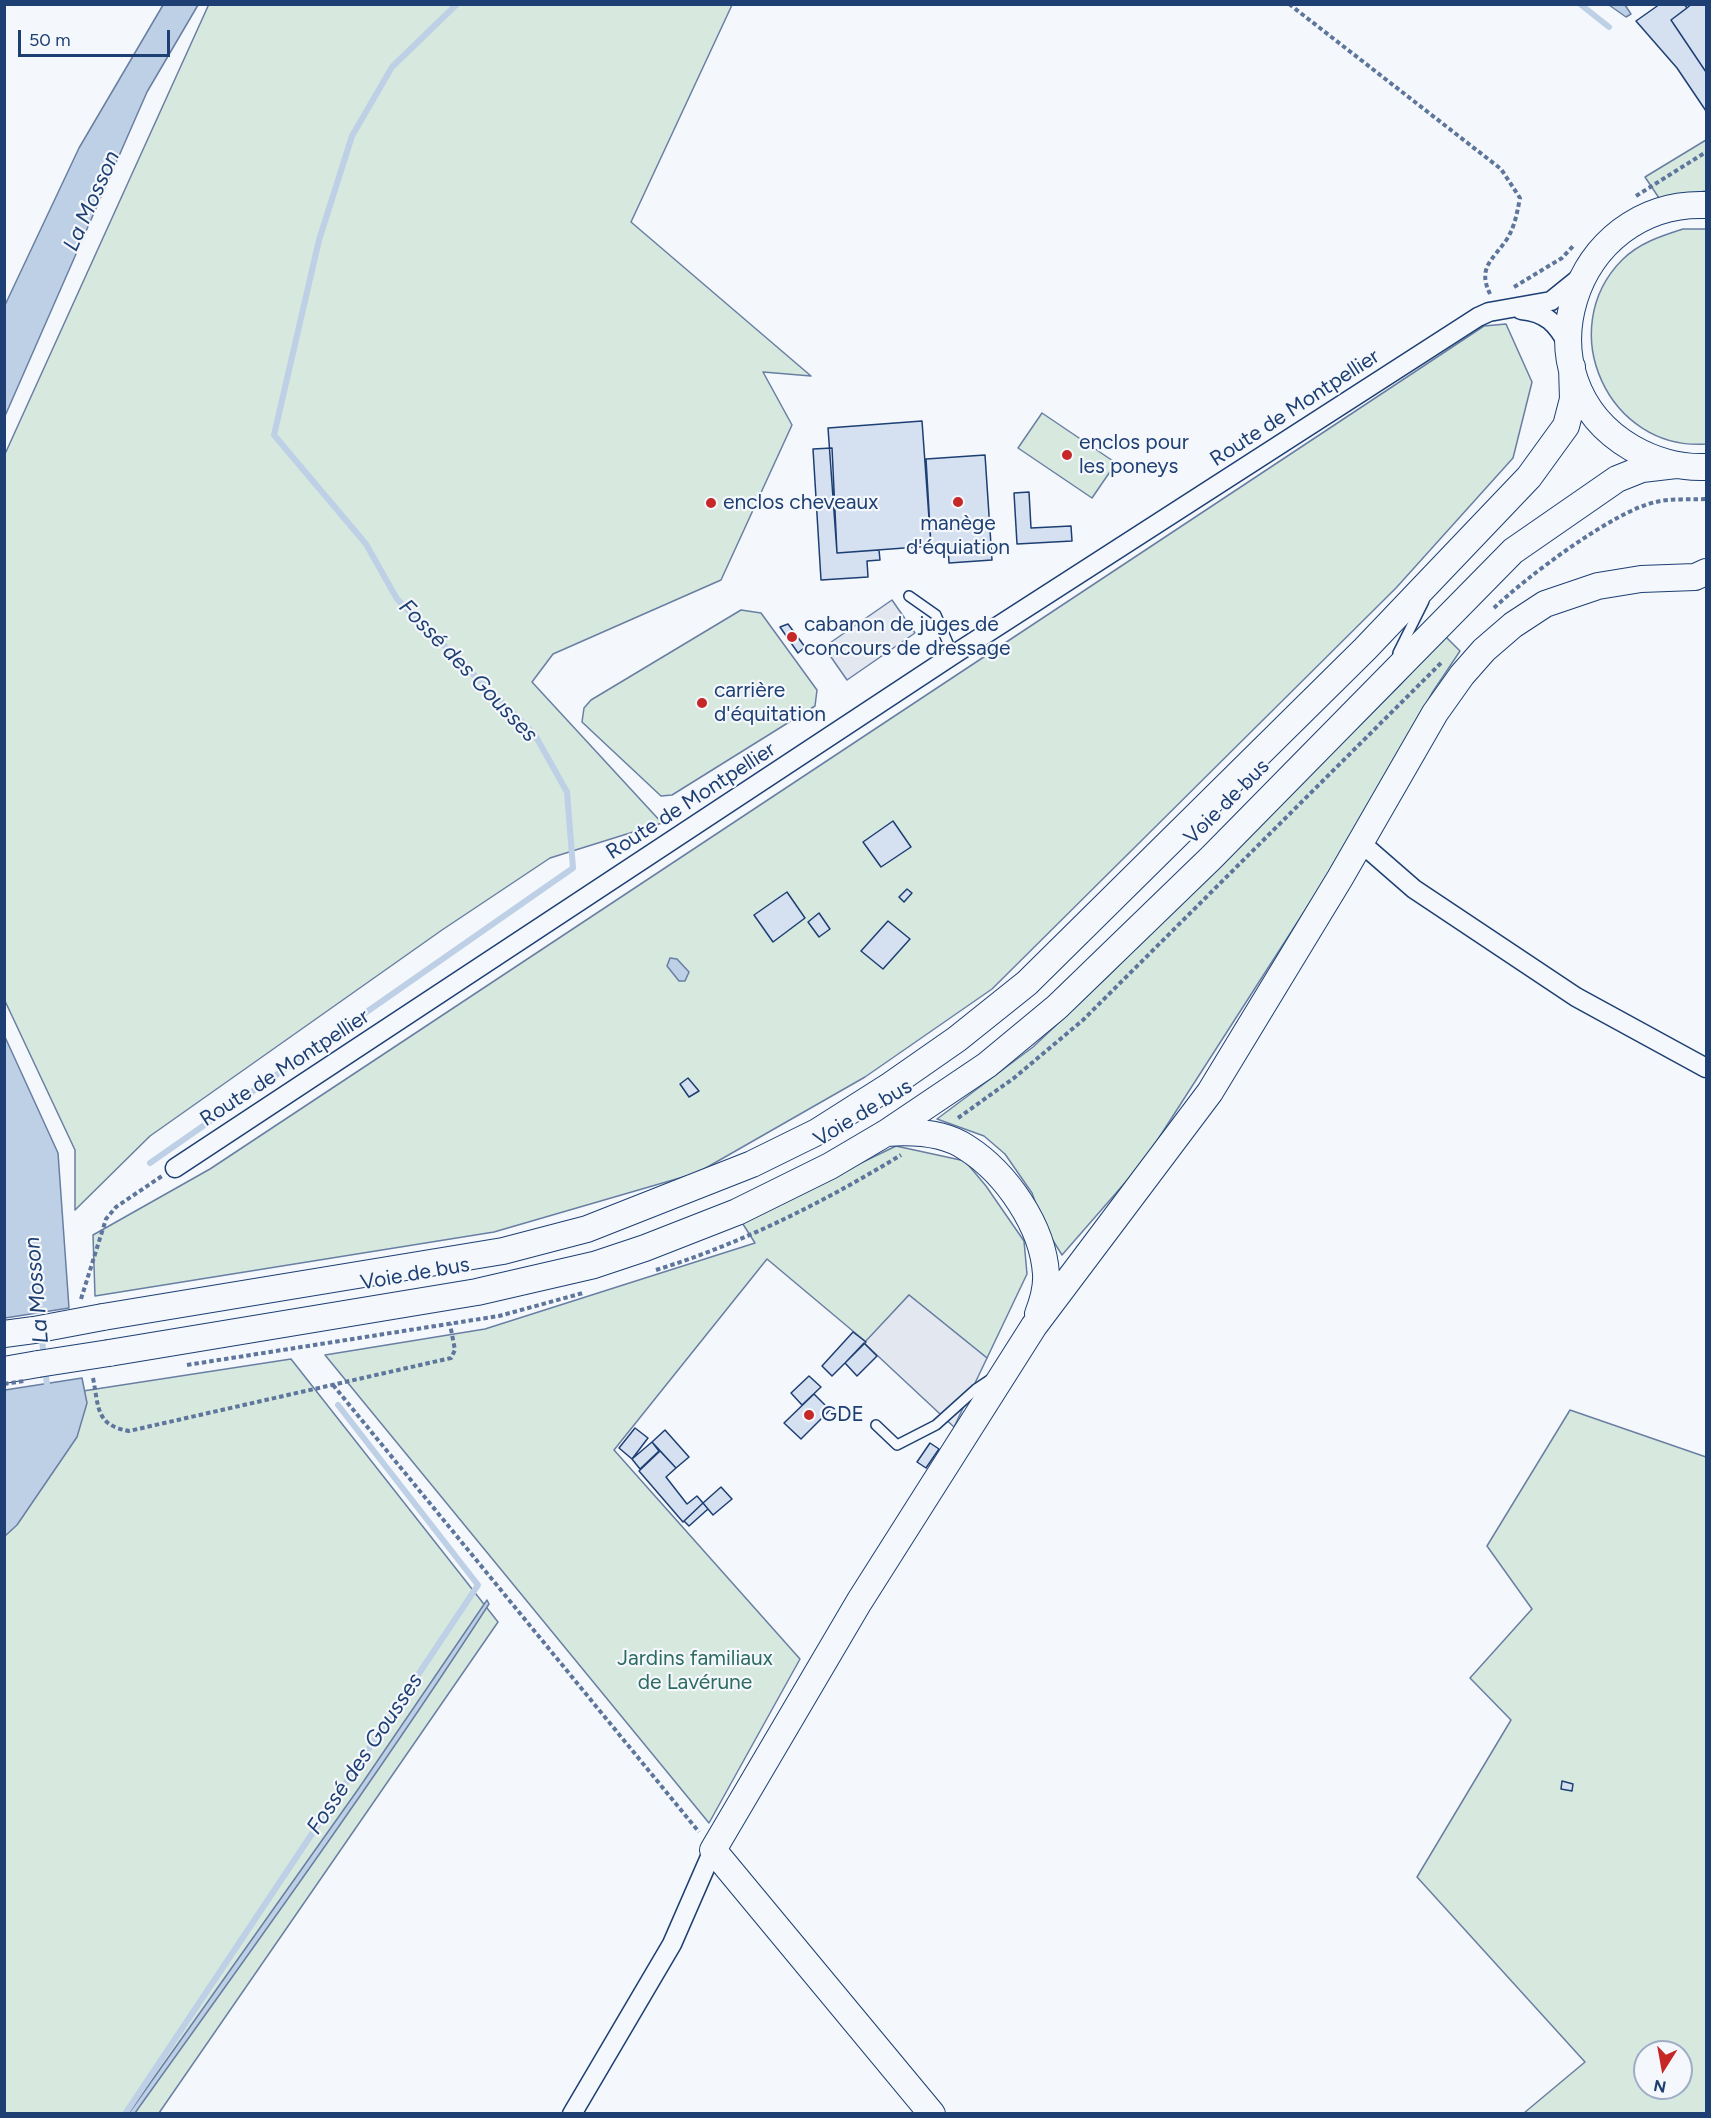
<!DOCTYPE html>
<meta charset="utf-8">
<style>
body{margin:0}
#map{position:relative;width:1711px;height:2118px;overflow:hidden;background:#f4f7fb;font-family:Figtree,sans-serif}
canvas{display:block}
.frame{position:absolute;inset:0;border:6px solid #1d3f73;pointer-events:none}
.north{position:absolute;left:1633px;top:2040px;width:60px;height:60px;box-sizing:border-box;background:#f4f7fb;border:2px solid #9eadc5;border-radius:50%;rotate:191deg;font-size:16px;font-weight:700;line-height:24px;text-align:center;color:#1d3f73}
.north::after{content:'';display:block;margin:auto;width:21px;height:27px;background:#c62828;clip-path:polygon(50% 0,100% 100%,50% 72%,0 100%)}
.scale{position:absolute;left:18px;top:30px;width:152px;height:27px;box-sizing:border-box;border:3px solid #1d3f73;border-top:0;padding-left:8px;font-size:18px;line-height:21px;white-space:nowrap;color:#1d3f73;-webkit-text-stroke:4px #f4f7fb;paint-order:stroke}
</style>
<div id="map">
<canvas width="1711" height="2118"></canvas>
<div class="frame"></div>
<div class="north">N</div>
<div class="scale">50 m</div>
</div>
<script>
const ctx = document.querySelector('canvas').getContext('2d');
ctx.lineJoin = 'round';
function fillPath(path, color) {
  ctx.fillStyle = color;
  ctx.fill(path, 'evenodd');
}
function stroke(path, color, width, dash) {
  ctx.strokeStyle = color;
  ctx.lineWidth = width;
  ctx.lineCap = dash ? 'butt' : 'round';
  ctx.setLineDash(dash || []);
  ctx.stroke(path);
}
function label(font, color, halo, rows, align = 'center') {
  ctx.font = font + ' Figtree,sans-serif';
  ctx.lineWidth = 4.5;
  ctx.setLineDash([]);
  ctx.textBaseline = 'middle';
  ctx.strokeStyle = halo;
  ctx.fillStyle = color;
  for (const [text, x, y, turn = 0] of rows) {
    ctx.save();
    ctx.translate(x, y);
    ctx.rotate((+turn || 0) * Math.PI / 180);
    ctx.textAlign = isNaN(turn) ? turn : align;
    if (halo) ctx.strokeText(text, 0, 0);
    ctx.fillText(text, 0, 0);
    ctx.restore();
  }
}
const green = new Path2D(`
 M209 4 732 5 631 222 811 376 763 372 792 425 721 580 553 654 532 682 662 823 550 858 442 930 150 1136 75 1210V1150L5 1001V454Z
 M1706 140V191L1659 198 1645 177Z
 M1683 229H1706V444C1609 451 1553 330 1622 260 1639 243 1661 236 1683 229Z
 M1506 324 1532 382 1513 458 1396 588 992 989 865 1077 697 1173 494 1232 95 1296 93 1235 210 1169 1484 326Z
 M1042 413 1116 463 1092 498 1018 448Z
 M741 610 761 613 817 690 815 706 672 795 661 796 582 722 584 708 591 700Z
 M1445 636 1460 651 1432 693 1347 845 1144 1161 1062 1255 1044 1226 1032 1193 1005 1154 984 1136 937 1119 1033 1047 1105 979 1400 685Z
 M896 1146 965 1161 986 1186 1024 1241 1027 1274 987 1358 909 1295 866 1342 767 1259 614 1450 800 1659 709 1823 325 1355 485 1329 755 1243 741 1221Z
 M291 1359 498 1622 159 2113 5 2114V1403Z
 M1570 1410 1706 1457V2113H1524L1585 2062 1417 1877 1511 1720 1470 1678 1532 1609 1487 1546ZM1645 2052H1681V2088H1645Z`);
const parking = new Path2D(`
 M892 600 915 633 847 680 824 647Z
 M909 1295 987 1358 954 1427 864 1343Z`);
const water = new Path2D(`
 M163 5H198L147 92 5 416V305L79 148Z
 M1609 5H1625L1631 14 1626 17Z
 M670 958 677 959 689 972 685 981H679L667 966Z
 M5 1037 58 1153 69 1308 5 1318Z
 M82 1378 87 1403 77 1437 17 1525 5 1536V1390Z
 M487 1600 489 1604C377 1777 255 1945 135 2113H129L359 1788Z`);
const stream = new Path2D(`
 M1580 4 1609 27
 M150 1163 573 868 567 792 535 735 397 599 366 544 274 435 319 240 352 136 392 67 457 4
 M41 1333 44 1356
 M45 1369 48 1392
 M125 2114 478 1585 338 1405`);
const building = new Path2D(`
 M1660 4H1684L1687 8 1671 20 1706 72V111L1677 68 1636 21Z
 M1692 4H1706V72L1671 20Z
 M922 421 931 546 837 553 828 428Z
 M832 448 837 553 879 550 880 560 867 561 868 577 821 580 813 449Z
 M985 455 992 560 949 563 948 545 931 546 926 459Z
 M1029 492 1031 528 1071 526 1072 541 1017 544 1014 493Z
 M788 624 805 647 798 653 780 627Z
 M893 821 911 847 881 867 863 842Z
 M907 889 912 893 904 902 899 897Z
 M787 892 805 918 773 942 754 915Z
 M819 913 830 929 819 937 808 922Z
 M888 921 910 939 883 969 861 951Z
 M688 1078 699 1091 689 1097 680 1084Z
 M853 1332 866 1342 832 1376 822 1366Z
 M864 1343 877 1356 857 1376 845 1363Z
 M809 1376 821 1387 802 1405 791 1393Z
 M814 1394 830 1410 801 1439 784 1423Z
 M635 1428 648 1438 632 1459 619 1448Z
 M665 1430 689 1457 676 1468 652 1442Z
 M652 1442 659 1451 640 1469 632 1459Z
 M930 1443 939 1449 926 1468 917 1462Z
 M660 1451 676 1468 666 1477 687 1504 697 1496 703 1503 683 1522 639 1471Z
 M721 1487 732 1499 713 1515 703 1503Z
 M703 1503 708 1509 689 1526 684 1521Z
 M1562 1781 1573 1784 1572 1791 1561 1789Z`);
const path = new Path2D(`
 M1289 4 1501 169 1520 198C1517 213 1515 226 1507 239 1493 260 1477 267 1490 294
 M1636 196 1706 152
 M1514 287 1562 258 1574 245
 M1494 608C1525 578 1615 510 1656 502 1672 498 1690 500 1706 499
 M958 1118 1014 1078 1083 1020 1443 661
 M656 1270C743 1243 824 1202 901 1155
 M81 1299 106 1219 116 1207 162 1176
 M187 1365 499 1316 583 1293
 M93 1378C99 1407 95 1425 129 1431L451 1358 455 1350 450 1324
 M333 1385 699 1832`);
const lane = new Path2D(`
 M909 596 936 615 953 655
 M1398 653 1424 601
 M876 1425 897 1445 936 1425 976 1389 991 1379`);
const street = new Path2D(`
 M1521 310C1546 312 1557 324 1568 345
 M1360 842 1414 889 1576 997 1706 1068
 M175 1168 953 655 1478 317 1489 312 1551 301 1582 276
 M572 2114 672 1944 713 1850`);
const secondary = new Path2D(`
 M1706 205C1572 200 1514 379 1632 448 1655 461 1680 468 1706 467
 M886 1133C913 1131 944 1132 967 1148 1006 1173 1043 1226 1046 1274 1047 1288 1043 1301 1038 1314
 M103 1317 503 1251 587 1229 752 1164 817 1132 891 1085 957 1039 1027 983 1365 649 1529 477 1566 426 1573 399 1572 367
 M4 1334 34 1330
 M109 1353 477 1292 594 1265 645 1248 737 1212 830 1166 886 1133 987 1065 1057 1007 1212 857 1513 551 1617 479 1642 469 1676 465
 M4 1370 38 1364
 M932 2114 713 1850 859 1602 1034 1326 1210 1092 1340 878 1435 713 1462 675 1484 650 1513 625 1545 604 1598 586 1641 579 1695 577 1706 572`);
const pathBridge = new Path2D(`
 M4 1384 24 1381`);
const secondaryBridge = new Path2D(`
 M34 1330 103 1317
 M38 1364 109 1353`);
const markers = [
 [1067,455,6,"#c62828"],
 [958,502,6,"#c62828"],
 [711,503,6,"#c62828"],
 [792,637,6,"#c62828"],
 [702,703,6,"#c62828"],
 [809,1415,6,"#c62828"]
];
const streetNames = [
 ["Route de Montpellier",1295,408,-33],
 ["Route de Montpellier",691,801,-33],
 ["Voie de bus",1227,802,-45],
 ["Route de Montpellier",285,1068,-33],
 ["Voie de bus",863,1113,-31],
 ["Voie de bus",415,1274,-10]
];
const poiNames = [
 ["enclos pour",1079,443],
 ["les poneys",1079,467],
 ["enclos cheveaux",723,503],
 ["manège",958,524,"center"],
 ["d'équiation",958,548,"center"],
 ["cabanon de juges de",804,625],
 ["concours de dressage",804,649],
 ["carrière",714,691],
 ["d'équitation",714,715],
 ["GDE",821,1415]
];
const parkNames = [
 ["Jardins familiaux",695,1659],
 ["de Lavérune",695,1683]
];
const waterNames = [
 ["La Mosson",92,201,-66],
 ["Fossé des Gousses",468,671,46],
 ["La Mosson",37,1290,-95],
 ["Fossé des Gousses",365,1754,-56]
];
fillPath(green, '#d7e8df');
stroke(green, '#687fa3', 1.5);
fillPath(parking, '#e3e8f0');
stroke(parking, '#687fa3', 1.5);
fillPath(water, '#bed0e5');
stroke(water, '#687fa3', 1.5);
stroke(stream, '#bed0e5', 6);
fillPath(building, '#d5e0f0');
stroke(building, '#1d3f73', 1.5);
stroke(lane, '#1d3f73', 12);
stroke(street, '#1d3f73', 21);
stroke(secondary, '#1d3f73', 28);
stroke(path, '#5e769c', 4, [4.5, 3]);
stroke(lane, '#f4f7fb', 9);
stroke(street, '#f4f7fb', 18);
stroke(secondary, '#f4f7fb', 26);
stroke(secondaryBridge, '#1d3f73', 28, []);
stroke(pathBridge, '#5e769c', 4, [4.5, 3]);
stroke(secondaryBridge, '#f4f7fb', 26);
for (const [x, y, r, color] of markers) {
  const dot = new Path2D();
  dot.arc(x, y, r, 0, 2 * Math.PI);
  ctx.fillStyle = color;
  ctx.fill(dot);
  stroke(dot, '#f4f7fb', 2);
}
label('21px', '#1d3f73', '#f4f7fb', streetNames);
label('21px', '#1d3f73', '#f4f7fb', poiNames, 'left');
label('21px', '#2c6c60', '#f4f7fb', parkNames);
label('italic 22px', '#1d3f73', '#f4f7fb', waterNames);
</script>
